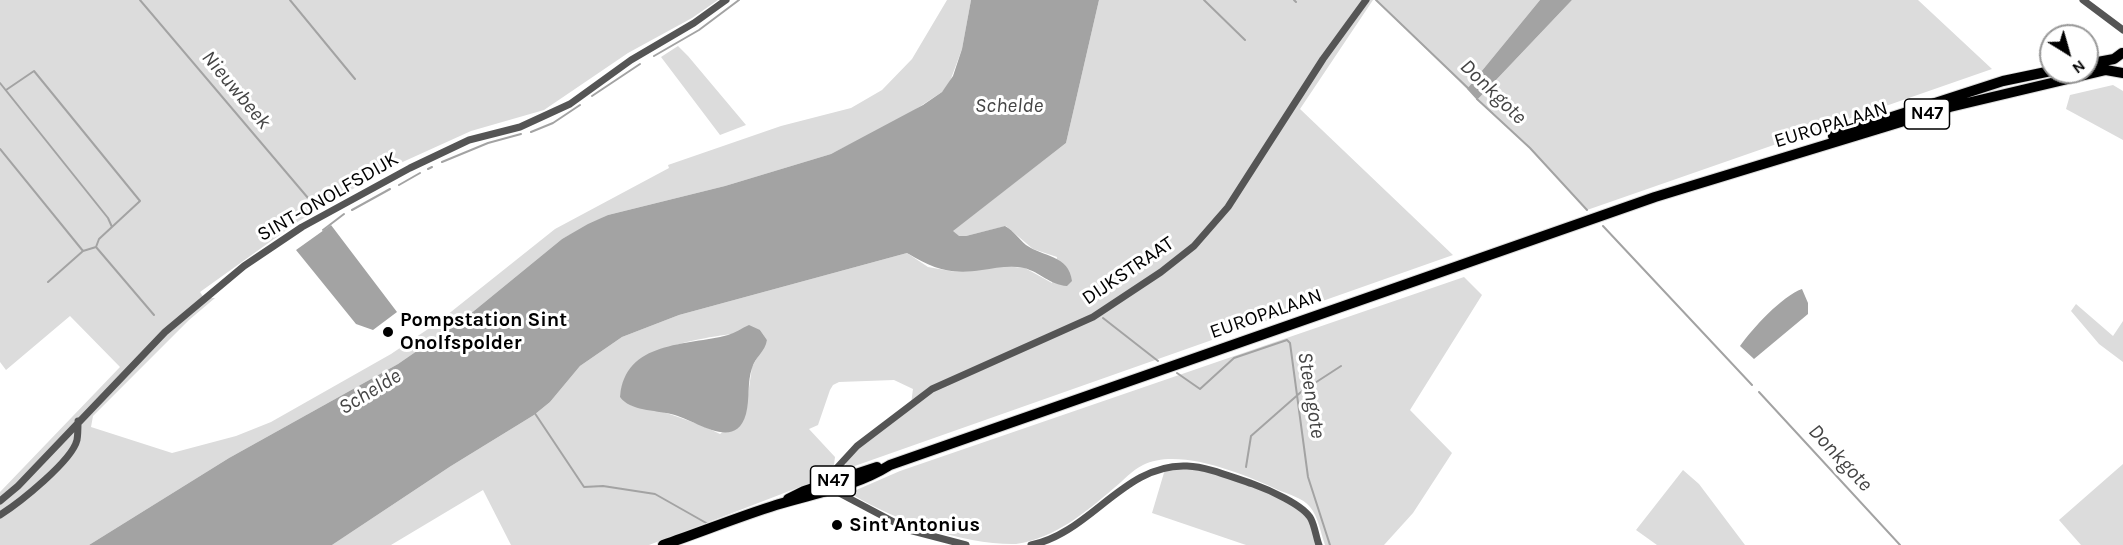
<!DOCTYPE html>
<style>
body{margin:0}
#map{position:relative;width:2123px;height:545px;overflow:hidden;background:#fff;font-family:Karla,sans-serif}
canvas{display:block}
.north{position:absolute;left:2039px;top:24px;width:60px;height:60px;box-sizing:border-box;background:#fff;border:2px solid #999;border-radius:50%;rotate:143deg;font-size:16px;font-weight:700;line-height:24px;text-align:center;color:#000}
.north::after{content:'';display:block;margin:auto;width:21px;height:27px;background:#000;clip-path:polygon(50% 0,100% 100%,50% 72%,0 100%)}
</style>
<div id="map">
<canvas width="2123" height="545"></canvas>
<div class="north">N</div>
</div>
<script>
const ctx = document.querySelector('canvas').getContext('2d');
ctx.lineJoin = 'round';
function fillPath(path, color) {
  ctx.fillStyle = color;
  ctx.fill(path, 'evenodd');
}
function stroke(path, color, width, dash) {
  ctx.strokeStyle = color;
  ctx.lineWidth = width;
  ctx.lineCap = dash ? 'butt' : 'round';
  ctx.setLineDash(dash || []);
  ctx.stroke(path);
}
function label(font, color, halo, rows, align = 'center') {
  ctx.font = font + ' Karla,sans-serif';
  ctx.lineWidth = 6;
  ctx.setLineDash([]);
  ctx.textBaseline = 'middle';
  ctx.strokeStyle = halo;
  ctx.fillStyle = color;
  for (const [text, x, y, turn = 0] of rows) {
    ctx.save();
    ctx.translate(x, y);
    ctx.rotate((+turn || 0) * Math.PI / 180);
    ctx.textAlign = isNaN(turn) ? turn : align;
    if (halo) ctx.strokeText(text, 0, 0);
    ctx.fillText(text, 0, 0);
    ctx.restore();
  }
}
const green = new Path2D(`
 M0 0H718L692 18 628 53 544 110 471 131 385 170 299 221 200 292 204 298H215L189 320 93 416 91 427 172 453 236 436 271 422 391 354 437 323 555 229 669 168 668 165 781 126 851 108 882 90 912 59 947 0H971L962 49 949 84 942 92 904 117 831 154 725 186 608 215 562 239 469 315 398 364 229 458 89 545H0V492L120 367 70 316 6 370 0 362Z
 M1099 0H1373L1300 109 1453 255 849 468 845 466 848 456 911 404 913 389 894 380 839 382 833 385 830 390 818 425 809 429 835 457 834 465 818 480 649 545H511L483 490 391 545H332L451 466 534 415 550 402 580 366 622 337 679 315 907 253 928 267 956 272 1003 266 1025 268 1052 283 1057 257 1033 249 1006 226 966 236 959 237 952 231 1066 143ZM760 330 767 340 752 367 745 416 720 434C688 418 654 410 620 397 625 341 717 337 760 330Z
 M1376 0H1540L1467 89Z
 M1572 0H1918L1992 69 1587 210 1530 148 1477 100Z
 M678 46 688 56 746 125 720 135 661 57Z
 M2113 85 2123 91V140L2066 109 2070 95Z
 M1464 277 1482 295 1410 410 1452 453 1413 513 1384 545H1325C1321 534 1318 516 1310 507 1303 498 1288 494 1278 490 1244 474 1179 447 1143 465 1132 470 1123 481 1114 488 1085 513 1055 538 1016 544 964 545 897 521 853 495L854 491 900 471Z
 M2076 304 2113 336 2123 321V362L2099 344 2071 311Z
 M2123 464V545H2081L2059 520Z
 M1166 466 1210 470 1285 500 1310 517 1319 545H1246L1152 513Z
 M1683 470 1699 484 1745 545H1657L1636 530Z`);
const water = new Path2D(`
 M971 0H1099L1066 143 953 231 959 236H966L1005 226C1014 231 1019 239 1026 245 1043 257 1069 255 1072 281L1067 286C1050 285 1040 272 1024 268 1010 265 996 268 982 270 951 275 933 269 907 253L679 315 622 337 580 366 550 402 534 415 451 466 332 545H89L229 458 398 364 469 315 562 239 588 224 608 215 725 186 831 154 923 105 942 92 953 76 962 49Z
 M1540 0H1572L1477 100 1467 89Z
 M331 225 397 312 373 330 356 324 296 250Z
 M1802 289 1808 303V314L1754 359 1740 346C1752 329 1782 296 1802 289Z
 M749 325 760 330 767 340C765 352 755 357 752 368 747 382 750 399 746 414 735 453 695 419 671 414 655 410 630 411 620 397 625 340 687 346 728 335 735 333 742 328 749 325Z`);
const stream = new Path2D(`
 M140 0 308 198
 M290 0 355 79
 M1204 0 1245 40
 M1294 0 1296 2
 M1376 0 1470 90
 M654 56 699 30 739 0
 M0 83 108 218 112 227
 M6 90 34 71 140 201 99 239 96 247
 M592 96 640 64
 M1477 99 1530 148 1587 210
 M531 132 553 123 580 105
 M0 149 83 251 96 247 154 315
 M442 162 488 143 521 134
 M428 169 432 167
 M399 185 420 173
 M352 210 390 189
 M1603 226 1752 385
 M323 230 344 214
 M48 282 83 251
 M1103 318 1158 361
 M1177 373 1200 389 1234 358 1287 340 1290 343 1308 477 1330 545
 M1759 392 1900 545
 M534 412 584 487 603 486 655 494 708 524
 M1246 467 1251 436 1301 392 1341 366`);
const minor = new Path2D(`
 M2083 0 2123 30
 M833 481 834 471 857 446 932 389 1093 317 1161 272 1194 246 1228 207 1323 59 1366 0
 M836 488 841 494 909 530 966 545
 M0 501 18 486 165 332 244 266 302 227 410 168 469 140 520 127 570 104 631 60 694 23 726 0
 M0 515C19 503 72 461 77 440 78 434 78 427 78 421
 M1031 545C1091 533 1124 463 1187 466 1209 467 1231 477 1253 484 1267 489 1304 505 1311 519 1315 527 1316 537 1319 545`);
const primary = new Path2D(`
 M2087 64 2114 59 2122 53
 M1833 136 2003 81 2051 71
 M788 499 804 491 877 467
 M663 545C701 532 738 517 776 505 815 493 855 487 890 465L1655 197 1950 107 2106 70 2123 73`);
const markers = [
 [388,332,6,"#000"],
 [837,525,6,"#000"]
];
const shields = [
 [1927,114,45],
 [833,481,45]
];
const shieldNames = [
 ["N47",1927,114],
 ["N47",833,481]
];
const streetNames = [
 ["EUROPALAAN",1831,125,-17],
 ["SINT-ONOLFSDIJK",328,197,-30],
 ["DIJKSTRAAT",1128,271,-34],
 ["EUROPALAAN",1266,314,-19]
];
const poiNames = [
 ["Pompstation Sint",400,320],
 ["Onolfspolder",400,343],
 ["Sint Antonius",849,525]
];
const waterNames = [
 ["Nieuwbeek",236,90,50],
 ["Donkgote",1493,92,44],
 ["Schelde",1009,106],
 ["Schelde",370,392,-31],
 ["Steengote",1311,395,81],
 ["Donkgote",1840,458,47]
];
fillPath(green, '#dcdcdc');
fillPath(water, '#a3a3a3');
stroke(stream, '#a3a3a3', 2);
stroke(primary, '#dbdbdb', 12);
stroke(minor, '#555', 7);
stroke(primary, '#000', 10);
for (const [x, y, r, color] of markers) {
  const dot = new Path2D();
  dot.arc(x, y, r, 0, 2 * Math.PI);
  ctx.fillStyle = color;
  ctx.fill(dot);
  stroke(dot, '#fff', 2);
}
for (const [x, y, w] of shields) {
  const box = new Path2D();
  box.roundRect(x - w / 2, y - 15, w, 30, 4.5);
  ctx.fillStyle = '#fff';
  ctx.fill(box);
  stroke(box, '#000', 1.5);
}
label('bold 18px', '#000', null, shieldNames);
label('20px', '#000', '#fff', streetNames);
label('bold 20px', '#000', '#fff', poiNames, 'left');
label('italic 21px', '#444', '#fff', waterNames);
</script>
